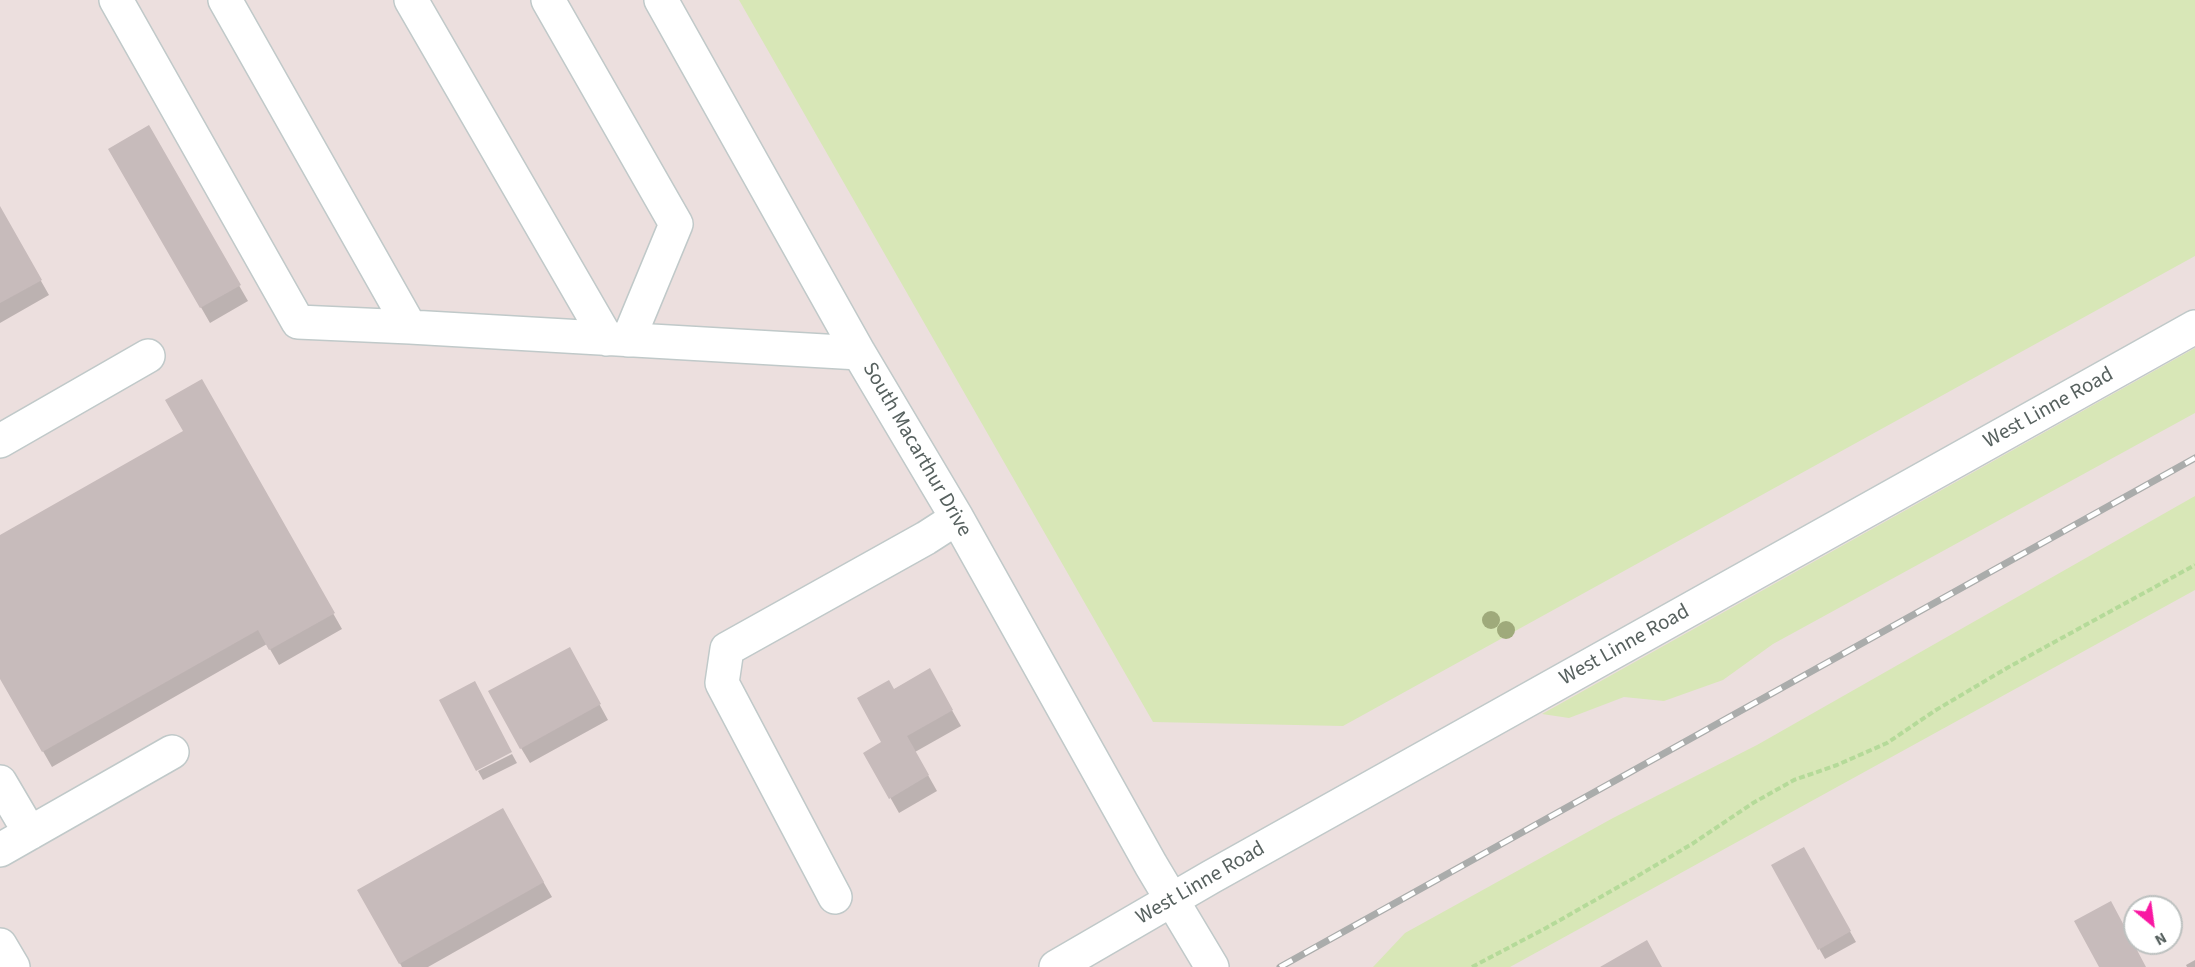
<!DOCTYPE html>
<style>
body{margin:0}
#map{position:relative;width:2195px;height:967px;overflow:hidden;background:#ecdfde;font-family:"Source Sans 3",sans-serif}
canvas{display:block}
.north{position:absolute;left:2123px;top:895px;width:60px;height:60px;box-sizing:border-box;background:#fff;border:2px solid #bcc0bf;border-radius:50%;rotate:151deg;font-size:16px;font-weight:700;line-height:24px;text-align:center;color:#57615f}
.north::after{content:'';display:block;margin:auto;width:21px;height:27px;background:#f917a2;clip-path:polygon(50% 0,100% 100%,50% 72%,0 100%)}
</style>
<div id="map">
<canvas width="2195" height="967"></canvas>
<div class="north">N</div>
</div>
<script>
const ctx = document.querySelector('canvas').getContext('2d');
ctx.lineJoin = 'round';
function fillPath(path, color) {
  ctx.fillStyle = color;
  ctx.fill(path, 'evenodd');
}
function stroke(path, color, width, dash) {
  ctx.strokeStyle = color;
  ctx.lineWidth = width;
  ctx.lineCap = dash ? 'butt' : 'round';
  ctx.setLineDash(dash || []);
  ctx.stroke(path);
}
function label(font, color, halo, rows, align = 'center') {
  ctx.font = font + ' "Source Sans 3",sans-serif';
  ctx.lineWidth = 5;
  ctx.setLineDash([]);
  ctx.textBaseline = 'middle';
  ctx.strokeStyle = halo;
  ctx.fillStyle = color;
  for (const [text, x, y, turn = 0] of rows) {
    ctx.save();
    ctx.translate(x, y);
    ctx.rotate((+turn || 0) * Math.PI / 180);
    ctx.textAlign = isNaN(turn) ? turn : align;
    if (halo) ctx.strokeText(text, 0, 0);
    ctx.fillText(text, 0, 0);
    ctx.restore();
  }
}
const green = new Path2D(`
 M739 0H2195V256L1343 726 1153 722Z
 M2195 348V413L1773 644 1723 680 1664 701 1624 697 1569 718 1542 714Z
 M2195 496V590L1510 967H1373L1405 933 1613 818 1757 745Z`);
const shadow = new Path2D(`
 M148 127 248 301 210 323 110 149Z
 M0 209 49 295 0 323Z
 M201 381 342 629 279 665 267 644 52 767 0 676V537L185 432Z
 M578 665 608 720 530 763 521 748Z
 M929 670 961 726 915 752 937 791 899 813 865 753 884 743 893 690Z
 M512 754 517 763 483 780 478 771Z
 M502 810 552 897 428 967H402L359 890Z
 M1803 849 1856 942 1825 959 1773 866Z
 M2195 960V967H2187L2186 965Z`);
const building = new Path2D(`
 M149 125 241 285 200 308 108 149Z
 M0 206 42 280 0 303Z
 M202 379 335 613 269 650 258 630 42 752 0 679V535L183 431 165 400Z
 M570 647 601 704 520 749 488 691Z
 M930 668 953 710 907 736 929 775 889 799 863 753 881 742 857 698 889 680 894 689Z
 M475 681 512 752 476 771 439 700Z
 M503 808 544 882 399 964 357 890Z
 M1804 847 1851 931 1818 950 1771 865Z
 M2111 901 2146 967H2099L2074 921Z
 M1647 940 1662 967H1600Z`);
const path = new Path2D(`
 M1472 967 1546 928 1634 878 1692 844 1753 803 1794 780 1837 765 1887 743 1936 710 2007 668 2195 565`);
const minor = new Path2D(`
 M116 0 298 322 410 327
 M225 0 410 327 859 353
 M411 0 607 339
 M548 0 676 224 628 340
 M661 0 859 353 957 518 1151 865 1212 967
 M0 441 148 356
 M0 782 30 833
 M0 850 172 752
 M835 897 722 683 727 649 926 538 957 518
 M0 945 13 967
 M1056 967 1211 877 2195 327`);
const rail = new Path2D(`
 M1280 967 2195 458`);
const trees = [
 [1491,620],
 [1506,630]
];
const streetNames = [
 ["West Linne Road",2049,409,-29],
 ["South Macarthur Drive",916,450,60],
 ["West Linne Road",1625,646,-29],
 ["West Linne Road",1201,884,-30]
];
fillPath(green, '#d8e7b7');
fillPath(shadow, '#0003');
fillPath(building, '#c7bbbb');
stroke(minor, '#c0c9c9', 36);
stroke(path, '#b5da99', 4, [6, 3]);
stroke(minor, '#fff', 33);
stroke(rail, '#aaacab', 7);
stroke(rail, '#fff', 4.5, [14]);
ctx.fillStyle = '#9faa7b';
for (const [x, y] of trees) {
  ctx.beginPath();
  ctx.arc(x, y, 9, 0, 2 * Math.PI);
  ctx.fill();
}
label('21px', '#57615f', '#fff', streetNames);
</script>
